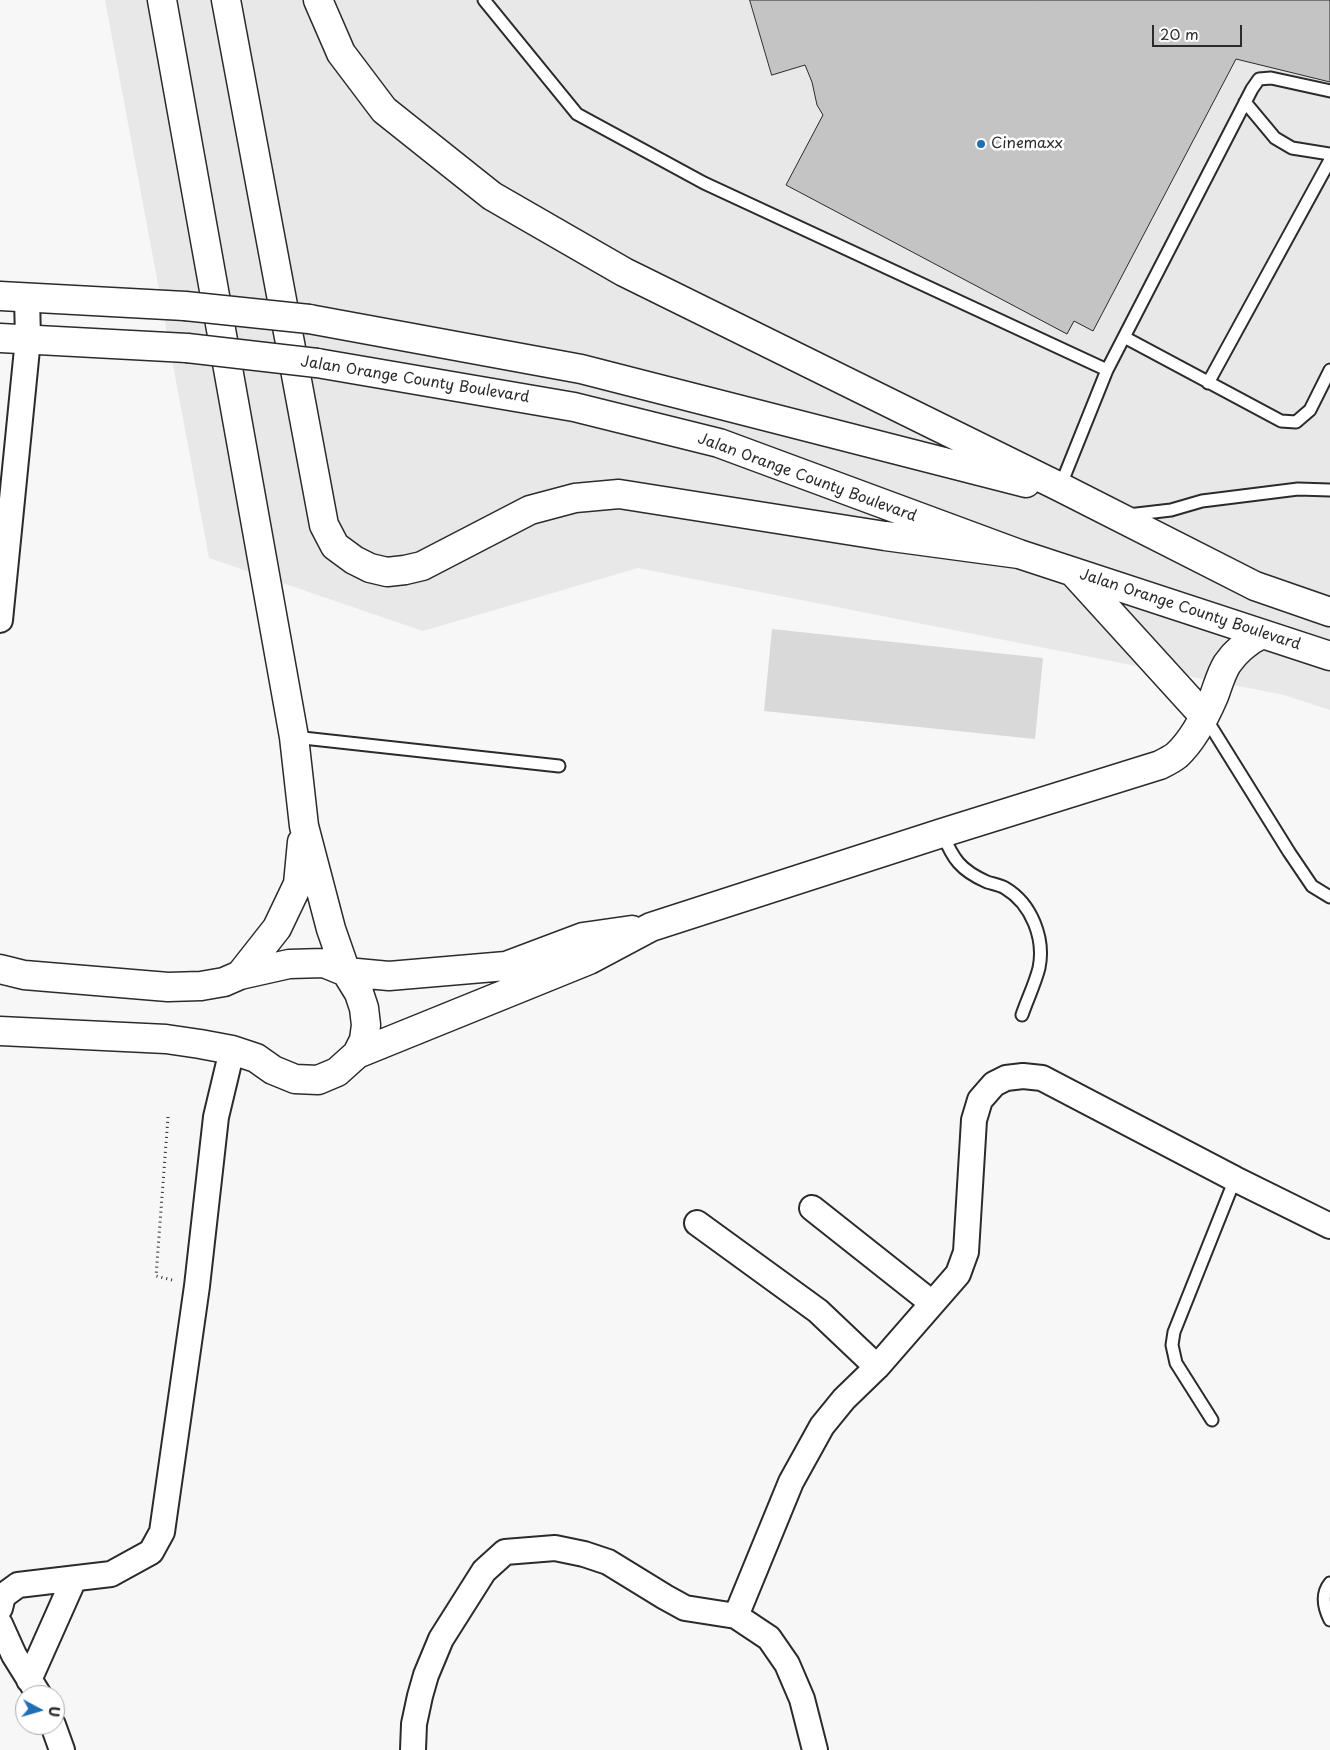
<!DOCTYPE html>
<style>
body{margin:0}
#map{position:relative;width:1330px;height:1750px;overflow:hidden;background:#f7f7f7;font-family:"Playpen Sans",sans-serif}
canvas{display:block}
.north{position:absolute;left:15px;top:1685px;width:50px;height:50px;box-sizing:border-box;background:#fff;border:1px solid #aaa;border-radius:50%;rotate:96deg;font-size:14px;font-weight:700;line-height:20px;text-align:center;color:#2b2b2b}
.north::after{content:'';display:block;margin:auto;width:18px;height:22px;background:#1f6fb2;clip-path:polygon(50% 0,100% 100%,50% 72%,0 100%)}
.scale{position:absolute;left:1152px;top:25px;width:90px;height:22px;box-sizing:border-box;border:2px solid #2b2b2b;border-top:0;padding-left:6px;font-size:15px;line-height:18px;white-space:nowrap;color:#2b2b2b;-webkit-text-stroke:4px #fff;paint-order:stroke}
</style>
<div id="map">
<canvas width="1330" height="1750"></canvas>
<div class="north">U</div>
<div class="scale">20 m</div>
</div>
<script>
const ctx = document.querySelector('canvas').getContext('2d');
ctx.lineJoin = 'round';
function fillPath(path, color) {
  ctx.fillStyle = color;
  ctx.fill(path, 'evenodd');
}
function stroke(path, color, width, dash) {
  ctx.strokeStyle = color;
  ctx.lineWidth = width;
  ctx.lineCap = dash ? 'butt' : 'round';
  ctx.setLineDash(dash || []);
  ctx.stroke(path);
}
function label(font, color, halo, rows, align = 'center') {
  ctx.font = font + ' "Playpen Sans",sans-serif';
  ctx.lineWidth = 5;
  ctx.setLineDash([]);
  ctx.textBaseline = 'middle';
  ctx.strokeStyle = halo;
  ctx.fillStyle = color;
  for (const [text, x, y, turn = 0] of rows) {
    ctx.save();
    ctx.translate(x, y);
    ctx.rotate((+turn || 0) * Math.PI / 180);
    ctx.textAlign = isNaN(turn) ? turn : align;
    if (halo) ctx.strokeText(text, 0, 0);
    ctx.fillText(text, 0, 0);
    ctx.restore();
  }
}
const built = new Path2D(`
 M105 0H1330V710L1284 695 638 568 423 631 209 558Z`);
const green = new Path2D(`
 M772 629 1043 658 1035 739 764 711Z`);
const building = new Path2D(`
 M750 0H1330V82L1236 59 1093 331 1074 321 1067 334 786 185 823 115 817 105 812 82 805 65 772 75Z`);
const path = new Path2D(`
 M168 1117 156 1276 172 1280`);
const lane = new Path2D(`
 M484 0 577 114 704 183 1107 370
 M1245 102 1275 138 1292 148 1330 154
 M1124 337 1281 421 1296 422 1310 410 1330 370
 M1208 383 1330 160
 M1060 487 1107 370 1252 89 1259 79 1271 78 1330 91
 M1128 515 1171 510 1202 501 1298 489 1330 490
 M1205 717 1289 852 1312 886 1330 897
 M294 737 559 766
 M942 833C953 859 960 870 987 882 993 884 1000 885 1005 888 1032 904 1045 939 1039 968 1035 984 1027 1000 1022 1015
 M1212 1420 1176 1363 1172 1345 1174 1332 1235 1179
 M1330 1583C1321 1594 1324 1608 1330 1620`);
const street = new Path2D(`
 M0 620 28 339 27 297
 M812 1208 932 1303
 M697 1223 818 1311 877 1367
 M0 1608 3 1596 18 1585 111 1574 151 1552 162 1532 197 1286 216 1117 232 1050
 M736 1616 769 1638 787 1664 802 1699 815 1750
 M0 1624 14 1655 39 1695
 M29 1680 74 1579
 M53 1725 62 1750
 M413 1750 414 1724 420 1696 426 1675 441 1639 484 1571 505 1552 555 1548 584 1554 608 1562 665 1597 685 1608 736 1616 791 1482 822 1426 844 1399 877 1367 958 1274 966 1252 974 1120 980 1100 994 1084 1006 1078 1023 1076 1042 1078 1235 1179 1330 1226`);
const secondary = new Path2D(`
 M226 0 324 525 335 546 354 560 370 568 387 572 405 570 422 566 530 510 575 498 619 494 885 536 1019 554
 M318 0 341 53 384 110 492 196 624 272 1060 487 1255 586 1330 612
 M0 296 185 306
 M309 319 581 369 1026 483
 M0 338 187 348
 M317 363 574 407 719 443 1019 554 1330 656
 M1074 573 1204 716
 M0 969 24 975 168 987 201 986 224 982 240 975 289 964 324 963 346 972 389 976 506 966 583 937 632 930
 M240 975 277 928 298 884 302 842
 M0 1031 166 1039 200 1044 232 1050 256 1058 273 1070 295 1079 318 1080 337 1072 357 1054 364 1040 366 1025 364 1008 359 993 346 972 331 929 304 826 294 737 162 0
 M357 1054 589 960 651 927 942 833 1160 765C1166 762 1172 759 1177 755 1193 740 1205 717 1214 696 1218 685 1221 674 1227 664 1236 651 1248 641 1262 634`);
const secondaryBridge = new Path2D(`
 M185 306 309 319
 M187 348 317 363`);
const markers = [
 [981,144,5,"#1f6fb2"]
];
const poiNames = [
 ["Cinemaxx",991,144]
];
const streetNames = [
 ["Jalan Orange County Boulevard",415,380,9],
 ["Jalan Orange County Boulevard",807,478,20],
 ["Jalan Orange County Boulevard",1190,610,18]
];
fillPath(built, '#e8e8e8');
fillPath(green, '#d9d9d9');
fillPath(building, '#c4c4c4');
stroke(building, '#2b2b2b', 1);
stroke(lane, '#2b2b2b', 15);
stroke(street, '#2b2b2b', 28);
stroke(secondary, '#2b2b2b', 31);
stroke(path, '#2b2b2b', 3, [1, 4]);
stroke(lane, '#fff', 11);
stroke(street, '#fff', 24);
stroke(secondary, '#fff', 28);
stroke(secondaryBridge, '#2b2b2b', 31, []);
stroke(secondaryBridge, '#fff', 28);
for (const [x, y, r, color] of markers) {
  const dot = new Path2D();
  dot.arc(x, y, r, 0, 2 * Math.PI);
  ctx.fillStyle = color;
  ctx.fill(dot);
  stroke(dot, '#fff', 2);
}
label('15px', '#2b2b2b', '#fff', poiNames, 'left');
label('15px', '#2b2b2b', '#fff', streetNames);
</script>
